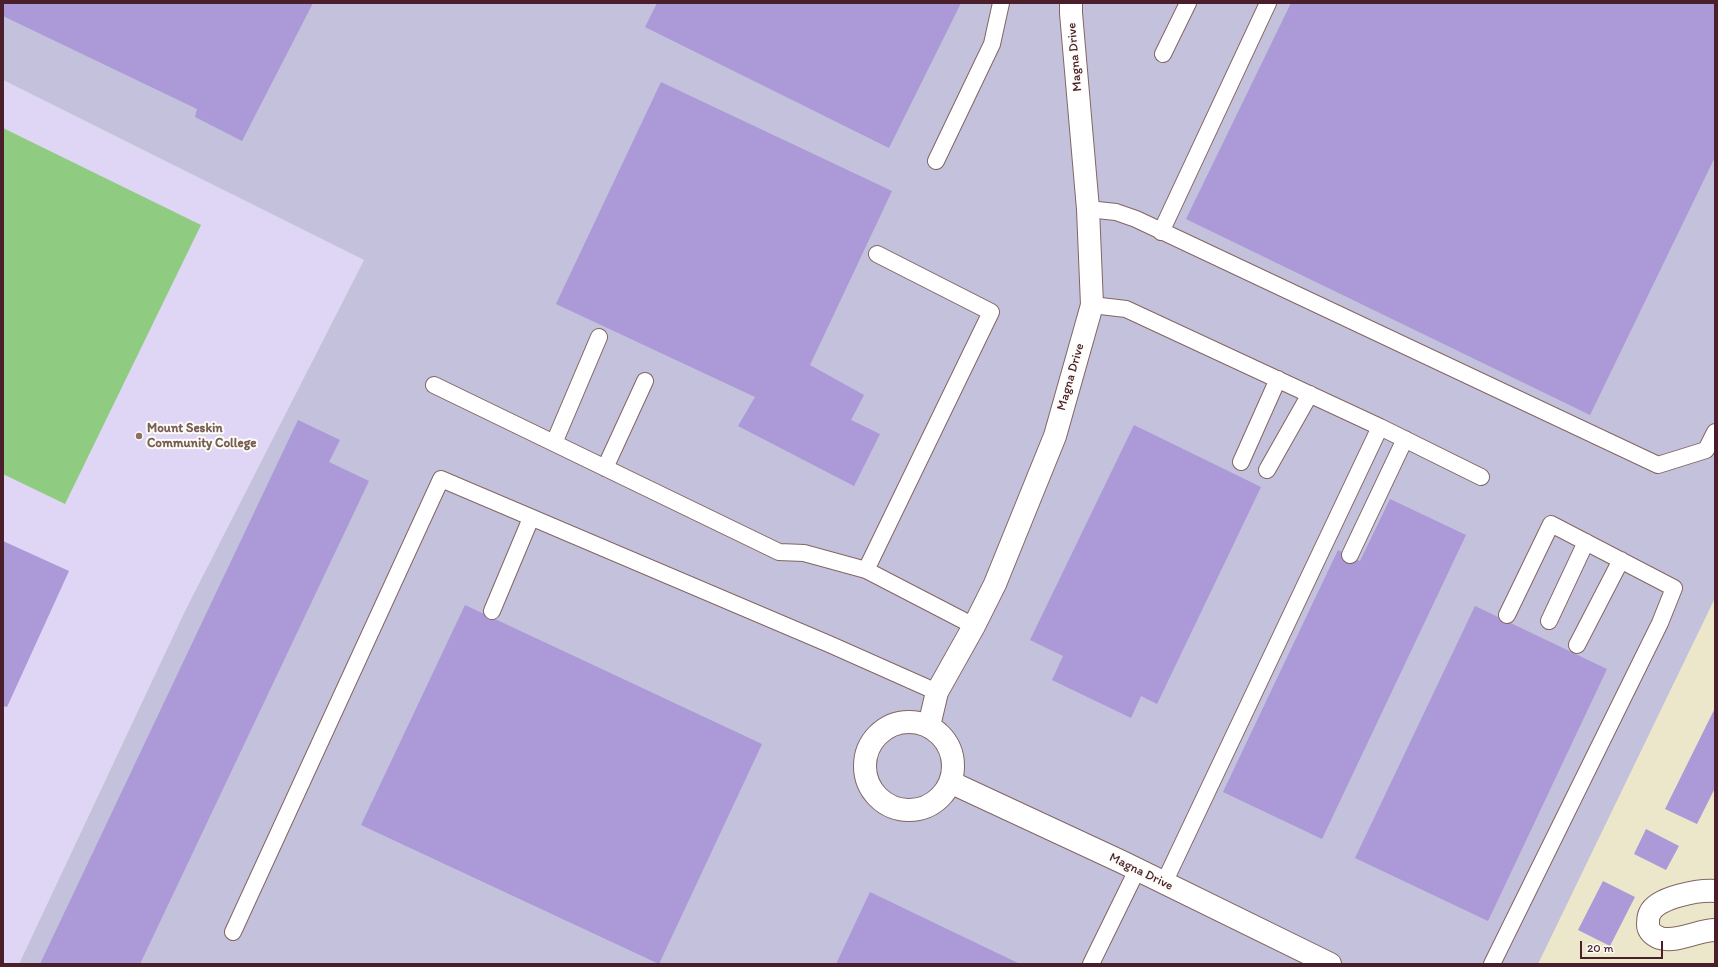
<!DOCTYPE html>
<style>
body{margin:0}
#map{position:relative;width:1718px;height:967px;overflow:hidden;background:#ece7ca;font-family:Itim,sans-serif}
canvas{display:block}
.frame{position:absolute;inset:0;border:4px solid #4a1f2b;pointer-events:none}
.scale{position:absolute;left:1580px;top:941px;width:83px;height:18px;box-sizing:border-box;border:2px solid #4a1f2b;border-top:0;padding-left:5px;font-size:12px;line-height:14px;white-space:nowrap;color:#4a1f2b;-webkit-text-stroke:3px #fdfcf7;paint-order:stroke}
</style>
<div id="map">
<canvas width="1718" height="967"></canvas>
<div class="frame"></div>
<div class="scale">20 m</div>
</div>
<script>
const ctx = document.querySelector('canvas').getContext('2d');
ctx.lineJoin = 'round';
function fillPath(path, color) {
  ctx.fillStyle = color;
  ctx.fill(path, 'evenodd');
}
function stroke(path, color, width, dash) {
  ctx.strokeStyle = color;
  ctx.lineWidth = width;
  ctx.lineCap = dash ? 'butt' : 'round';
  ctx.setLineDash(dash || []);
  ctx.stroke(path);
}
function label(font, color, halo, rows, align = 'center') {
  ctx.font = font + ' Itim,sans-serif';
  ctx.lineWidth = 4;
  ctx.setLineDash([]);
  ctx.textBaseline = 'middle';
  ctx.strokeStyle = halo;
  ctx.fillStyle = color;
  for (const [text, x, y, turn = 0] of rows) {
    ctx.save();
    ctx.translate(x, y);
    ctx.rotate((+turn || 0) * Math.PI / 180);
    ctx.textAlign = isNaN(turn) ? turn : align;
    if (halo) ctx.strokeText(text, 0, 0);
    ctx.fillText(text, 0, 0);
    ctx.restore();
  }
}
const built = new Path2D(`
 M3 80 364 260 185 611 19 964H3Z`);
const industrial = new Path2D(`
 M3 3H1715V598L1538 964H19L185 611 364 260 3 80Z`);
const green = new Path2D(`
 M3 128 201 225 65 504 3 474Z`);
const building = new Path2D(`
 M3 3H313L242 141 195 117 197 109 3 16Z
 M657 3H961L889 148 645 27Z
 M1291 3H1715V157L1590 415 1186 219Z
 M661 82 892 191 810 365 864 395 851 420 880 434 854 486 738 426 755 397 556 304Z
 M298 420 340 440 329 462 369 481 140 964H40Z
 M1134 425 1261 487 1157 704 1141 696 1131 718 1052 680 1063 656 1030 640Z
 M1390 499 1466 535 1322 839 1223 792 1338 550 1360 561Z
 M3 541 69 571 7 707 3 706Z
 M465 605 762 744 659 964 361 825Z
 M1475 606 1607 669 1488 921 1355 858Z
 M1714 710 1715 711V788L1697 824 1665 809Z
 M1646 829 1679 846 1666 870 1634 854Z
 M1603 881 1635 897 1610 946 1578 930Z
 M870 892 1020 964H836Z`);
const service = new Path2D(`
 M1163 54 1188 3
 M936 161 992 44 1001 3
 M1088 209 1116 212 1136 219 1658 465 1706 450 1715 432
 M1161 232 1268 3
 M1092 305 1126 309 1380 427 1481 477
 M434 385 779 552 804 553 866 570 974 626
 M554 443 599 337
 M1241 462 1278 379
 M605 468 645 381
 M1267 470 1310 394
 M1350 555 1405 439
 M866 570 991 312 877 254
 M492 611 531 518
 M1549 621 1586 542
 M1577 645 1621 560
 M1164 883 1380 427
 M233 932 441 479 829 644 937 692
 M1091 964 1137 870
 M1492 964 1660 623 1674 588 1551 524 1507 615`);
const minor = new Path2D(`
 M865 766a44 44 0 1 1 88 0a44 44 0 1 1-88 0Z
 M929 726 937 692 974 626 995 584 1055 436 1092 305 1088 209 1071 13V3
 M950 782 1122 862 1330 964
 M1715 891C1699 890 1657 897 1650 913 1648 916 1648 921 1648 925 1648 931 1654 936 1660 938 1677 943 1698 930 1715 930`);
const markers = [
 [139,436,4,"#8d6e63"]
];
const streetNames = [
 ["Magna Drive",1075,57,-95],
 ["Magna Drive",1071,377,-74],
 ["Magna Drive",1141,872,26]
];
const educationNames = [
 ["Mount Seskin",147,429],
 ["Community College",147,444]
];
fillPath(built, '#dfd5f5');
fillPath(industrial, '#c3c1db');
fillPath(green, '#8fcc82');
fillPath(building, '#ab99d8');
stroke(service, '#836563', 18);
stroke(minor, '#836563', 24);
stroke(service, '#fff', 16);
stroke(minor, '#fff', 22);
for (const [x, y, r, color] of markers) {
  const dot = new Path2D();
  dot.arc(x, y, r, 0, 2 * Math.PI);
  ctx.fillStyle = color;
  ctx.fill(dot);
  stroke(dot, '#fdfcf7', 1.5);
}
label('13px', '#4a1f2b', '#fdfcf7', streetNames);
label('bold 13px', '#785e54', '#fdfcf7', educationNames, 'left');
</script>
